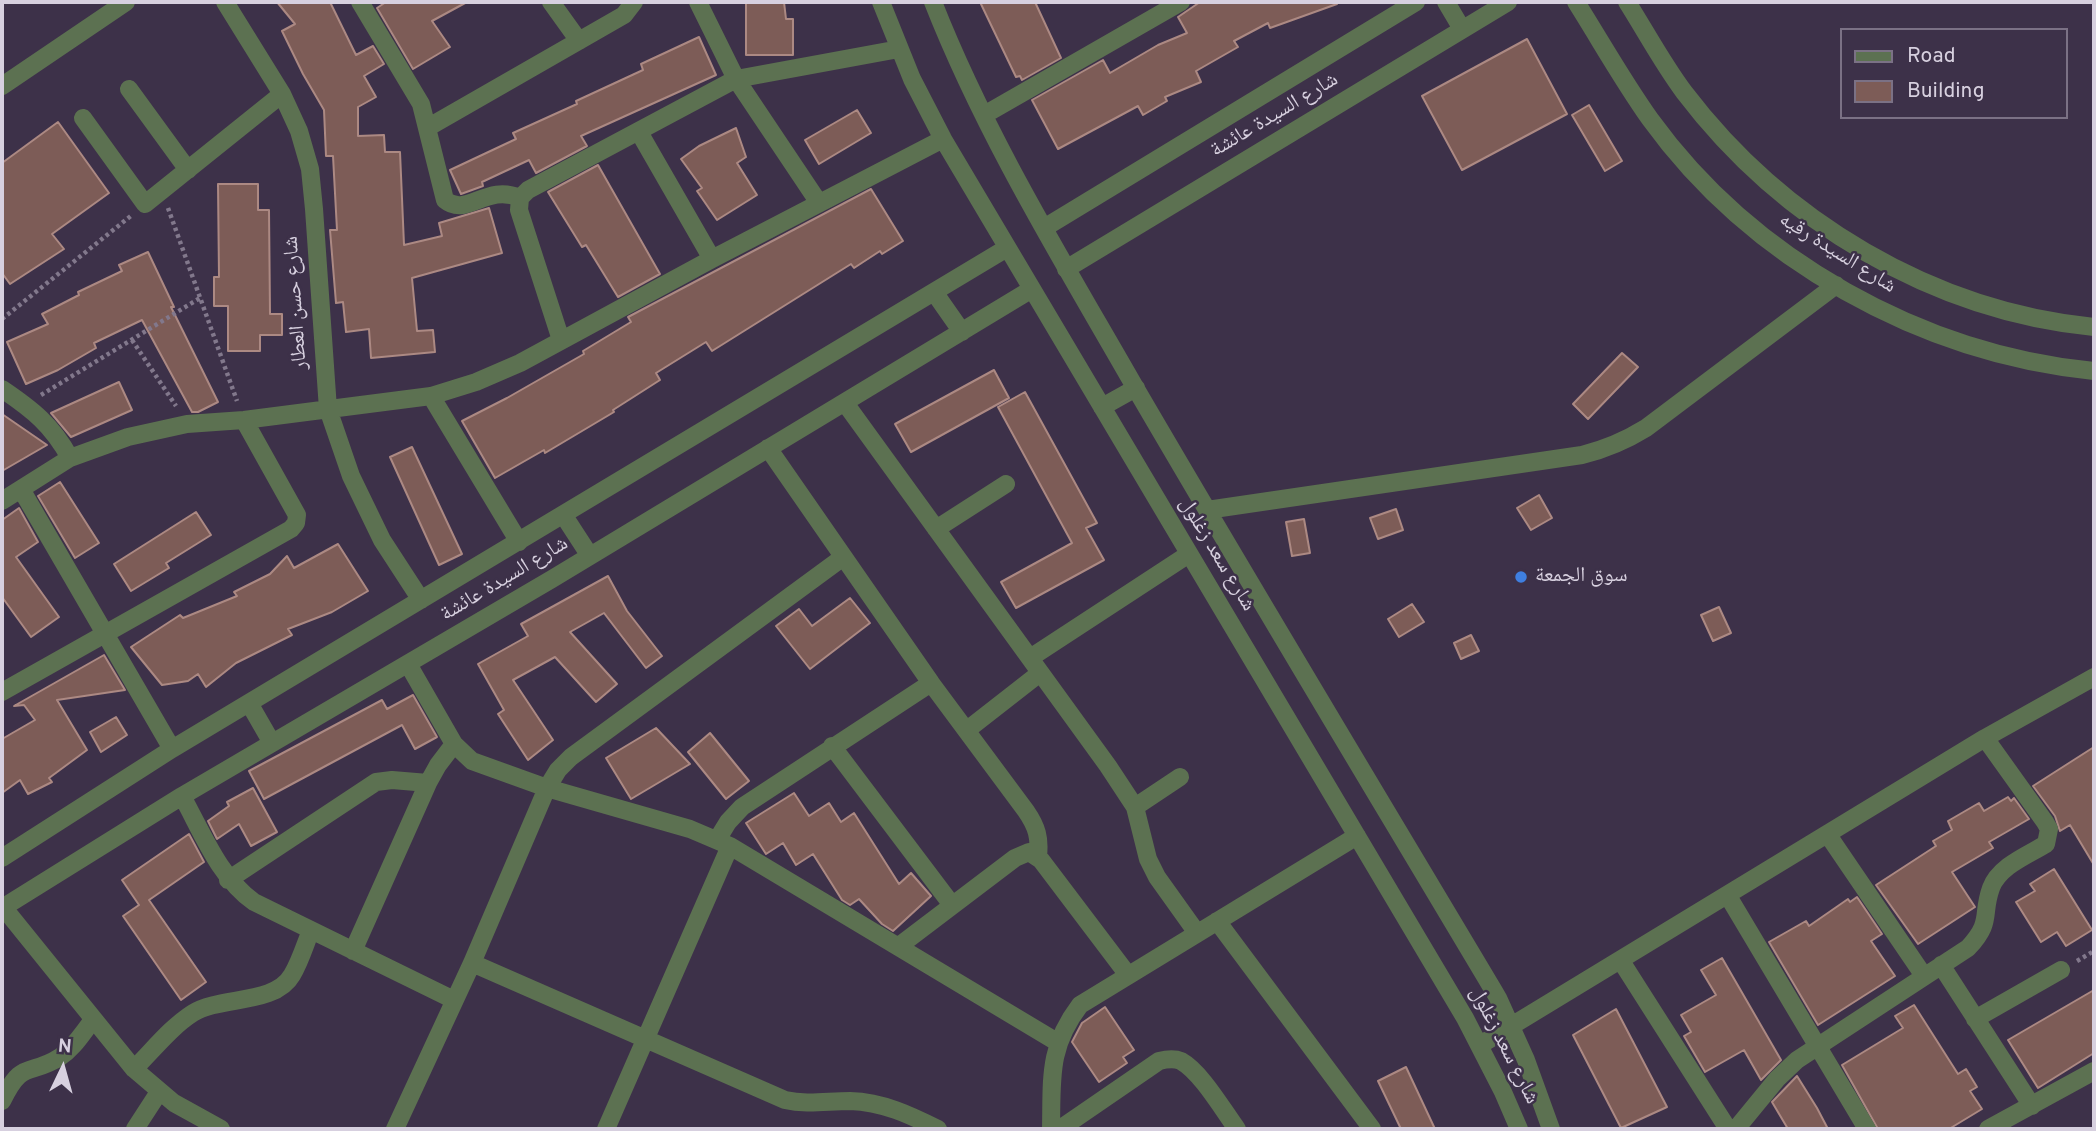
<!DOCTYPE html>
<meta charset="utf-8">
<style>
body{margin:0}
#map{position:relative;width:2096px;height:1131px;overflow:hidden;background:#3d3149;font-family:Overpass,sans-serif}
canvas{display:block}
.frame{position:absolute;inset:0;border:4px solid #d7d0df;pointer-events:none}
.legend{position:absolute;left:1840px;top:28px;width:228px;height:91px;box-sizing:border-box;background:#3d3149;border:2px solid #7b7185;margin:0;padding:9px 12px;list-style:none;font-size:21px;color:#d7d0df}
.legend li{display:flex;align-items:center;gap:14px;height:35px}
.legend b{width:35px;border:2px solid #7b7185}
.north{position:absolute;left:28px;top:1033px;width:70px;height:70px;-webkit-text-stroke:5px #3d3149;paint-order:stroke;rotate:5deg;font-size:19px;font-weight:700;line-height:28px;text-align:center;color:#d7d0df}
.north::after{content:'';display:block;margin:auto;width:24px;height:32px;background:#d7d0df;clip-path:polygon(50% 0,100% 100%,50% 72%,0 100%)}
</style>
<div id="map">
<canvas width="2096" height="1131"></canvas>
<div class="frame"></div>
<ul class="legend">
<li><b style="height:9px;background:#5c7151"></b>Road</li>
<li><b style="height:19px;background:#7d5c57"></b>Building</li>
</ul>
<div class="north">N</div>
</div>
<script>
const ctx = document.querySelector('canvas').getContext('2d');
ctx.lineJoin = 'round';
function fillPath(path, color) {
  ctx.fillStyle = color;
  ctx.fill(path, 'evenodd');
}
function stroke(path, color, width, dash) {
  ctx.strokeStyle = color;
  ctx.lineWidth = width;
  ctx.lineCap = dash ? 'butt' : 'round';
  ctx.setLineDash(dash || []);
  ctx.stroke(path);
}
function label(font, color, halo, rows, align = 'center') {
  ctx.font = font + ' Overpass,"Noto Naskh Arabic",sans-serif';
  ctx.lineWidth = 5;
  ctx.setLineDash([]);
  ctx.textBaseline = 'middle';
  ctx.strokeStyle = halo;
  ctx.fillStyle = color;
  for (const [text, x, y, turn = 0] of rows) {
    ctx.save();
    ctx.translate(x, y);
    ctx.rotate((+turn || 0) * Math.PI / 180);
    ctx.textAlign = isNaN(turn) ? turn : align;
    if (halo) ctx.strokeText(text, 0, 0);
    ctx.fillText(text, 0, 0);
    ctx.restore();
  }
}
const building = new Path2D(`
 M277 2H330L356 55 373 46 384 64 364 76 376 97 358 107V136L384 135 385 152H400L404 245 442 236 439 223 489 208 502 253 412 278 417 331 433 330 435 352 371 358 369 329 346 332 343 302 336 303 330 230H337L333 156H326L324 110 303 74 282 31 295 24Z
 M386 2H467L432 21 450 47 413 69 377 8Z
 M746 2H784L786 19H793V55H746Z
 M980 2H1035L1061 58 1022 80 1020 76 1016 77Z
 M1200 2H1336L1337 4 1270 28 1268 23 1234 41 1238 47 1196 71 1201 82 1165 97 1167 101 1143 115 1138 106 1058 149 1032 100 1103 60 1110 73 1158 45 1187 33 1178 17Z
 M699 37 716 75 581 136 587 146 536 173 529 160 482 182 483 186 461 194 450 170 516 139 513 133 577 104 576 101 643 70 641 64Z
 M1527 39 1567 114 1462 170 1422 96Z
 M1589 105 1622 161 1605 171 1572 115Z
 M857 110 871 133 819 164 805 140Z
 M58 122 109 193 52 234 64 249 10 284 2 273V163Z
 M736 128 746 157 737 163 757 195 717 220 697 191 702 188 681 159 699 146Z
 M598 165 660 274 618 297 586 245 582 247 548 192Z
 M218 184H258V210H269L270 314H282V335H260V351H228V306H214V277H219Z
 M871 189 903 241 882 254 880 251 854 268 851 264 712 351 706 342 656 373 660 380 613 410 614 412 545 453 544 450 495 478 462 421 507 398 584 354 583 351 631 322 628 317Z
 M148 252 174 307H171L218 402 198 412H192L142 320 94 343 96 348 58 370 26 384 7 342 48 324 42 314 79 295 78 292 122 271 119 265Z
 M1622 353 1638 367 1588 419 1573 404Z
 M994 370 1009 398 911 452 895 424Z
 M119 382 132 410 71 437 51 413Z
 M1025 392 1097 523 1086 528 1104 560 1016 608 1001 582 1072 543 998 407Z
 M2 414 47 445 2 471Z
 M412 447 462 554 439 565 390 457Z
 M60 482 99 543 75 558 38 496Z
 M1539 495 1552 518 1531 530 1517 508Z
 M19 508 38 542 16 557 59 617 31 637 2 597V520Z
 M1396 509 1403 530 1378 539 1370 518Z
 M196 512 211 535 166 563 169 568 131 591 114 564Z
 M1304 519 1310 553 1292 556 1286 522Z
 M338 544 368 591 332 612 288 629 292 635 236 663 206 687 198 674 188 681 162 685 131 647 180 615 183 618 237 596 234 592 270 574 287 556 294 568Z
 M608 576 627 611 662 656 646 668 604 613 570 632 617 684 596 702 555 657 513 680 553 740 528 760 498 714 504 710 478 664 528 636 521 624Z
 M850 598 870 623 810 669 776 626 799 609 812 626Z
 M1412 604 1424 622 1399 637 1388 619Z
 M1719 607 1731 633 1713 641 1701 615Z
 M1471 635 1479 651 1461 659 1454 643Z
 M104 655 125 690 57 700 87 750 49 778 52 782 28 794 20 780 2 793V739L35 720 24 705 14 706Z
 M413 695 437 737 415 749 402 725 264 799 249 771 382 700 387 709Z
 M116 717 127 735 101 752 90 732Z
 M656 728 690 764 631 799 606 758Z
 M710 733 749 781 726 799 688 752Z
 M2094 747V865L2070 825 2060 831 2055 816 2033 786Z
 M253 788 277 832 251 846 239 824 217 839 208 821 229 806 227 802Z
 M794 793 809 816 829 803 841 822 854 813 899 884 911 873 931 896 893 931 882 924 859 899 850 905 842 900 813 854 796 865 783 843 766 854 746 823Z
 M2008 797 2011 801 2014 798 2029 819 1989 842 1993 848 1952 872 1975 907 1918 944 1876 885 1936 846 1933 841 1952 830 1948 821 1979 803 1984 811Z
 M189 834 204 862 149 900 206 982 181 1000 123 916 139 905 122 880Z
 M2054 869 2092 930 2066 946 2057 932 2041 942 2016 902 2035 891 2030 884Z
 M1857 897 1882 934 1871 941 1895 976 1818 1025 1769 942 1806 921 1809 926 1848 899 1850 902Z
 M1722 958 1781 1060 1761 1080 1744 1050 1705 1072 1684 1036 1691 1032 1681 1015 1716 995 1701 970Z
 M2094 990V1053L2038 1088 2008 1040Z
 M1914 1005 1958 1074 1966 1069 1977 1087 1970 1091 1982 1109 1949 1129H1878L1842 1065 1903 1028 1895 1016Z
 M1105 1007 1134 1050 1123 1057 1127 1063 1099 1082 1072 1042 1082 1023Z
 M1616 1009 1667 1107 1621 1128 1573 1035Z
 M1406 1067 1435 1129H1401L1378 1081Z
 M1797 1076 1817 1108 1828 1129H1788L1772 1102Z`);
const path = new Path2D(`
 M168 208 237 401
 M2 319 132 215
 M132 340 176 406
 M41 395 200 298
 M2077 961 2094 951`);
const minor = new Path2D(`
 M225 2 282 94 299 131 310 169 314 209 328 409 351 476 382 540 421 600
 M360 2 421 104 445 200C467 218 486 183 520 198
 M551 2 579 41
 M698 2 736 79 819 203
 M881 2 912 79 943 139 1465 1018 1503 1092 1519 1129
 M933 2C986 137 1064 263 1136 389 1255 593 1377 795 1498 998L1526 1060 1551 1129
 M1446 2 1462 29
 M1576 2C1600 40 1623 81 1650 119 1752 260 1922 354 2094 371
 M1627 2C1646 32 1663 64 1684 92 1782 221 1932 311 2094 327
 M2 86 126 2
 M129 89 188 170
 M984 115 1181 2
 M83 118 145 204 282 94
 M427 128 624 15 634 2
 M639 132 712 259
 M1044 228 1416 2
 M1066 269 1508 2
 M934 292 962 332
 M561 340 519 210 520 198 528 190 736 79 899 49
 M2 389C33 410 52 425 70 458
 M431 396 519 542
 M845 403 1108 766 1135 807 1148 859 1157 877 1197 933
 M1102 407 1136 388
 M768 448 931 683 1026 811C1037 827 1040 838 1038 856
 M21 489 172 749
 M2 501 70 458 128 437 187 424 244 420 431 396 476 382 520 363 712 259 943 139
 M1207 510 1582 455C1606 449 1625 441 1646 428L1836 285
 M564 516 590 556
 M936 529 1006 484
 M1030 658 1189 554
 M408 664 454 744 472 761 547 788 690 829 730 846 1057 1042
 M2 692 291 529 296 523 297 515 244 420
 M249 703 272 743
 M967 730 1040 673
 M832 746 952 905
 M182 796C202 832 219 877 254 902L454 1000
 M1135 807 1180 777
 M1828 835 1924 976
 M717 840 728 822 742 807 931 683
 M2 858 172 749 1007 248
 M228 880 376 782 392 780 428 783
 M1728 896 1867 1129
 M3 907 134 1069 174 1103 221 1129
 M2 908 182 796 552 579 1032 289
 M1217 921 1372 1129
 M899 946 1015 858 1029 852 1041 860 1128 975
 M353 951 428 783 438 765 454 744
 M1621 961 1728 1129
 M472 963 785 1100C807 1105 827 1101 850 1101 883 1102 910 1115 938 1129
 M1941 965 2032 1106
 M1975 1019 2061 970
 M1480 1045 1985 738 2094 677
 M134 1069C153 1050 171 1027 193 1013 220 996 275 1005 292 975 300 962 305 945 311 930
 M2 1101C23 1058 29 1077 60 1057 74 1048 83 1032 93 1020
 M135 1129 159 1092
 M395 1129 472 963 547 788 558 770 571 757 842 558
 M606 1129 730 846
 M1051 1129C1052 1078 1048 1047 1080 1005L1357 836
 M1060 1129 1159 1061C1167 1059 1174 1058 1181 1061 1201 1072 1223 1110 1237 1129
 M1736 1129 1777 1079 1797 1060 1968 948C1993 921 1981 916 1991 888 1999 866 2028 855 2046 844L2049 829 2045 822 1985 738
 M1988 1129 2094 1071`);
const markers = [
 [1521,577,7,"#3f7fe0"]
];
const streetNames = [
 ["شارع السيدة عائشة",1275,116,-31],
 ["شارع السيدة رقيه",1837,254,32],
 ["شارع حسن العطار",297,303,-94],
 ["شارع سعد زغلول",1216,555,59],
 ["شارع السيدة عائشة",505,580,-31],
 ["شارع سعد زغلول",1503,1046,63]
];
const poiNames = [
 ["سوق الجمعة",1535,577]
];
fillPath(building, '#7d5c57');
stroke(building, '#ac8983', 2);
stroke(path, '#82788c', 4.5, [3.5, 3.5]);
stroke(minor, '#5c7151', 18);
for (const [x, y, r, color] of markers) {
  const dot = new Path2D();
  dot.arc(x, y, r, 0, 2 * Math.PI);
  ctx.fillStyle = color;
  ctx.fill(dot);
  stroke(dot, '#3d3149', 2.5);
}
label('21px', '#d7d0df', '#3d3149', streetNames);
label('21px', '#d7d0df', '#3d3149', poiNames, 'left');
</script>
